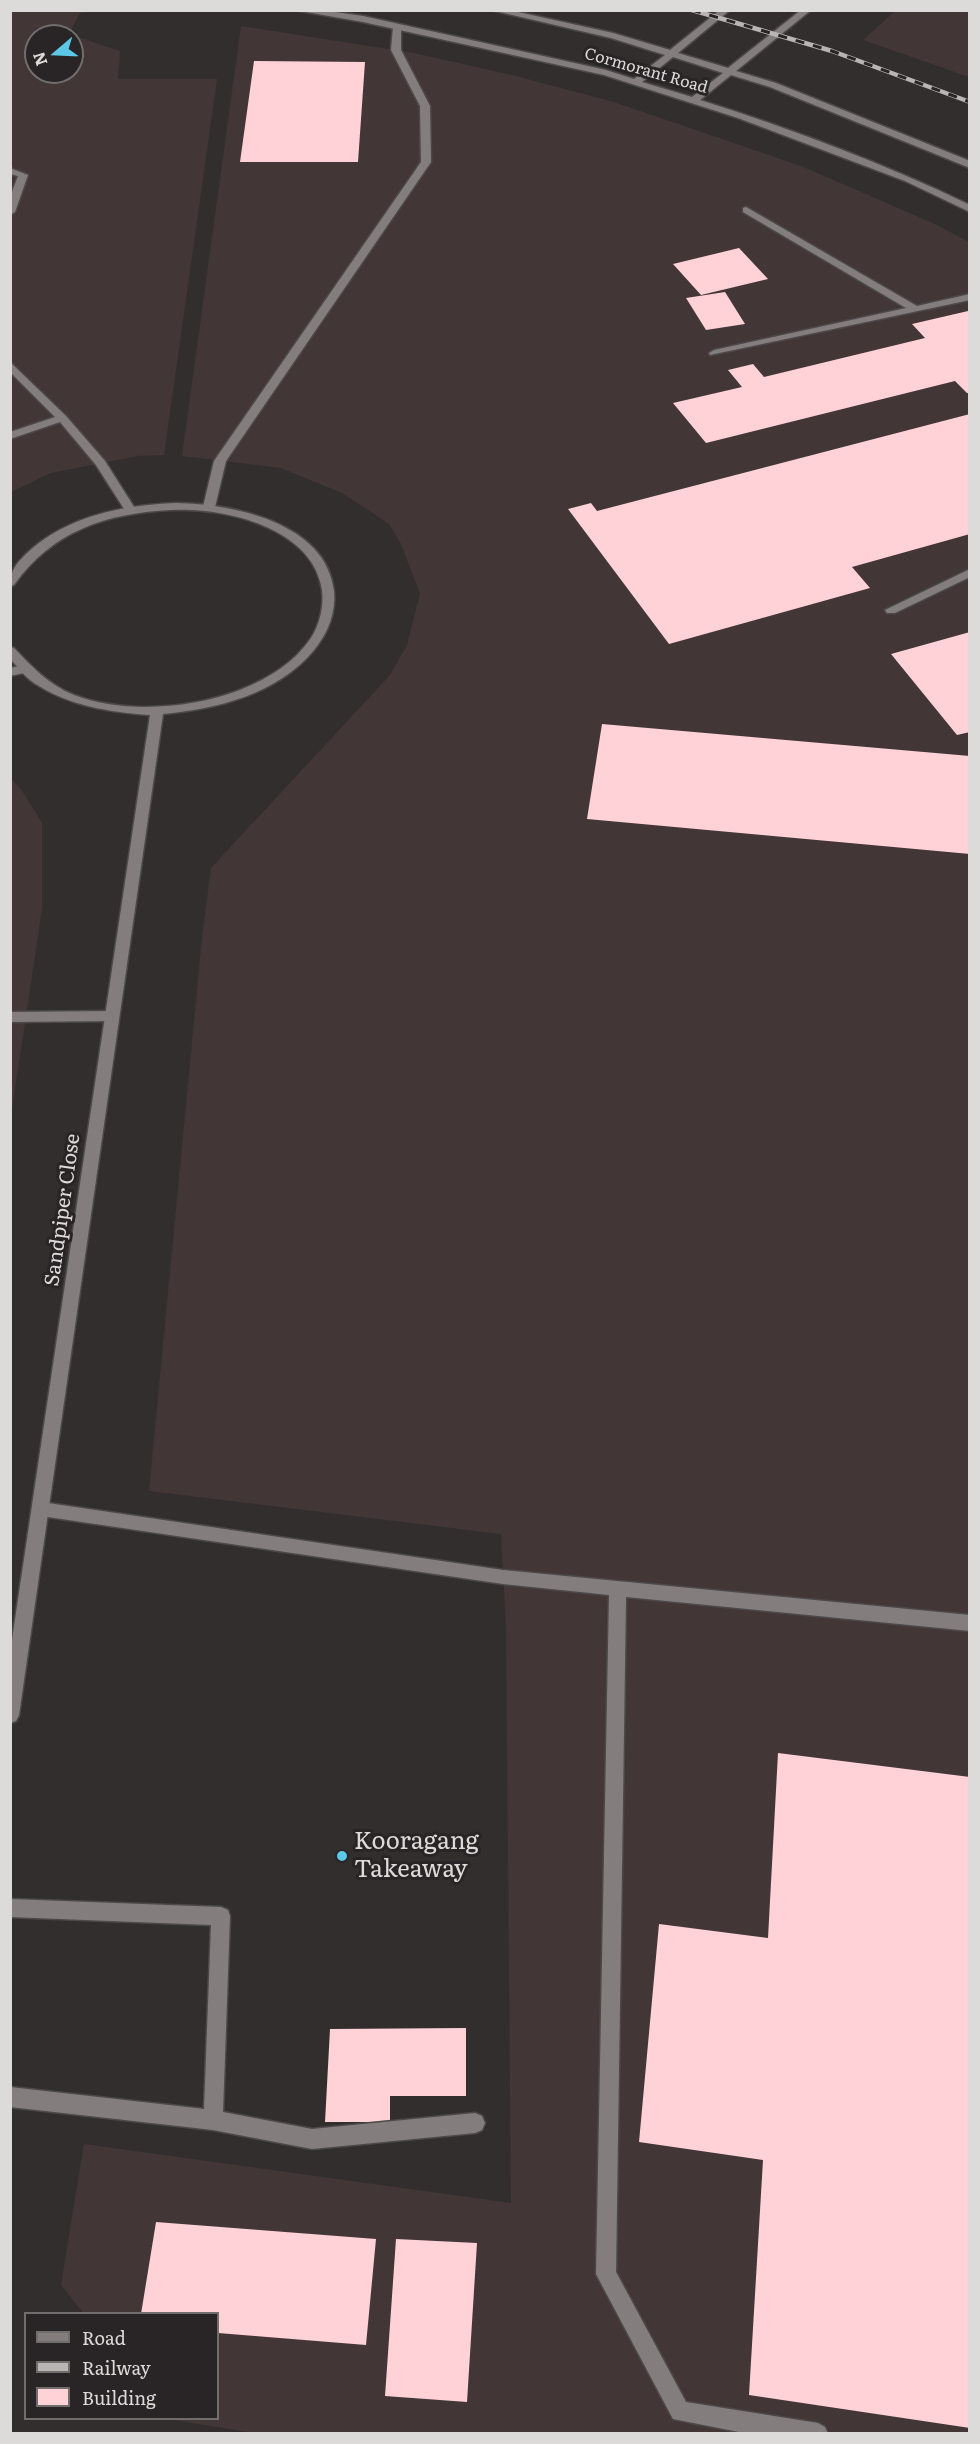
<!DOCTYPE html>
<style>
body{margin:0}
#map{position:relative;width:980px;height:2444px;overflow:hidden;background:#332e2e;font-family:Literata,serif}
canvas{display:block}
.frame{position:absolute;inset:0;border:12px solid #dddada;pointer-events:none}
.legend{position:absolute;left:24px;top:2312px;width:195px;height:108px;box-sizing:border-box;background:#292425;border:2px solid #716d6d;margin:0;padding:8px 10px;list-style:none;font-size:18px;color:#dddada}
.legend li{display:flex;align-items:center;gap:12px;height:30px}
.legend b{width:30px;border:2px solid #716d6d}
.north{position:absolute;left:24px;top:24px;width:60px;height:60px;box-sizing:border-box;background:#292425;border:2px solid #716d6d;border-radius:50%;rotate:251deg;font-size:16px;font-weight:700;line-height:24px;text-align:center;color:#dddada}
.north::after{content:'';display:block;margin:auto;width:21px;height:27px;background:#5cc7e7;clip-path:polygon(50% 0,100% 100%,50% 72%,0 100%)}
</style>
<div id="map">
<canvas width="980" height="2444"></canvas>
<div class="frame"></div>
<ul class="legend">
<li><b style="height:8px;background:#847d7e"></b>Road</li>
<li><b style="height:8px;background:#b9b5b5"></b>Railway</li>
<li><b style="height:16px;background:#fed2d7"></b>Building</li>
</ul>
<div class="north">N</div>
</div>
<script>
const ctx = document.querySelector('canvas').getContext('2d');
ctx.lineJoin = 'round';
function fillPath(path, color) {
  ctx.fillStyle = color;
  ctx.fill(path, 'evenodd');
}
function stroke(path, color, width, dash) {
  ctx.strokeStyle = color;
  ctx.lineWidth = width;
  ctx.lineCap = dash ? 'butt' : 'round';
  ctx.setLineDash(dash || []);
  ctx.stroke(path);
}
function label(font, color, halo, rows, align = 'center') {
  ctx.font = font + ' Literata,serif';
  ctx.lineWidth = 6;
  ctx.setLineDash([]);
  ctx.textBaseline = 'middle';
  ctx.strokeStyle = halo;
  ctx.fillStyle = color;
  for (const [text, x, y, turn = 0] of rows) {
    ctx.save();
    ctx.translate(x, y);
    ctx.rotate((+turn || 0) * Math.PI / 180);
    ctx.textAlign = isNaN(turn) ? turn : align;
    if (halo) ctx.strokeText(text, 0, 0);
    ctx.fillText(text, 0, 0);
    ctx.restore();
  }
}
const built = new Path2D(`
 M10 11H102L80 13 69 34 120 51 118 79H217L164 455 138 456 51 473 11 492ZM36 36H72V72H36Z
 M895 11H969V77L863 40Z
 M241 26 414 53 516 76 614 102 801 166 935 224 969 242V2433H254L168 2419 218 2418V2314L83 2313 61 2285 84 2144 511 2203 506 1628 501 1534 149 1491 202 938 211 868 390 675 407 645 420 594 401 544 389 524 342 493 281 468 182 456Z
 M10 777 23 792 42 823V909L11 1116Z`);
const building = new Path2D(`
 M254 61 365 62 358 162H240Z
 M739 248 768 279 701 295 673 264Z
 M725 292 745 324 706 330 686 298Z
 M968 311 970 393H967L955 381 706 443 673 403 742 387 728 370 753 364 764 377 925 338 912 324Z
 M970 414V534L852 567 870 588 669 644 568 509 591 503 597 511Z
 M970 632V732L957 735 891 654Z
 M602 724 970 756V854L587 819Z
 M778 1753 970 1777V2428L749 2395 763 2160 639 2142 659 1924 768 1938Z
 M466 2028V2096H390V2122H325L330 2029Z
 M156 2222 376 2239 366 2345 218 2333V2314H141Z
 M396 2239 477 2243 467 2402 385 2396Z`);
const lane = new Path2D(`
 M397 24 401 27V50L430 106 431 162 226 461 215 507 213 509H205L203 507 214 461 421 162 420 106 391 50 393 27Z
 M10 168 28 175 15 212 10 215V197L18 176 10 174Z
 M746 207 917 306 970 294V300L710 355 709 353 714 350 906 308 743 212V208Z
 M10 362 66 416 105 461 136 510 134 512H126L96 465 60 422 10 439V432L55 417 10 372Z
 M970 569V577L895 613H887L885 610Z
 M25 665 31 669 29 672 10 676V668Z
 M112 1011 119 1016 112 1021 10 1022V1012Z
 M41 1502 503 1570 970 1615V1631L626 1597 616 2272 686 2402 818 2423 825 2427 828 2434H749L673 2419 596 2274 609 1595 503 1584 41 1516 35 1514 33 1509 35 1504Z
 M10 1899 221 1907 228 1910 230 1916 223 2112 312 2129 475 2113 482 2116 485 2123 482 2130 475 2133 312 2149 213 2130 10 2107V2087L204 2109 211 1925 10 1917Z`);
const street = new Path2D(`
 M295 10H321L363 16 606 70 634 79 665 55 611 38 491 10H509L613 33 670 50 720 10H730L678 53 728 68 801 10H811L736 71 776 83 970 161V168L770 87 731 75 700 100C792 129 883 163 970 205V212L905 181 738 118 604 75 363 22ZM673 57 723 73 692 97 642 82Z
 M176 503C232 504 326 522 334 591 336 613 328 633 314 650 278 694 217 709 163 714L19 1715 16 1721 10 1723V1653L150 715C109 712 69 706 34 683 25 677 18 667 10 659V647L14 648C32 667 49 685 74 695 144 722 267 703 311 638 320 624 324 606 322 590 313 527 223 507 171 510 107 513 52 531 14 585L10 586C10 571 16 564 26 554 66 516 123 505 176 503Z`);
const rail = new Path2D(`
 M692 10 832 51 970 102`);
const markers = [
 [342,1856,6,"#5cc7e7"]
];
const farStreetnames = [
 ["Cormorant Road",646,71,16]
];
const streetNames = [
 ["Sandpiper Close",63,1210,-82]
];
const nearPoinames = [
 ["Kooragang",354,1842],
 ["Takeaway",354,1870]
];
fillPath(built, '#423637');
fillPath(building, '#fed2d7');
stroke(lane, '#4d494a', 3);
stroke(street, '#4d494a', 3);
fillPath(lane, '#847d7e');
fillPath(street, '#847d7e');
stroke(rail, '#b9b5b5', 4.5);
stroke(rail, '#292425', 3, [9]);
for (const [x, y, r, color] of markers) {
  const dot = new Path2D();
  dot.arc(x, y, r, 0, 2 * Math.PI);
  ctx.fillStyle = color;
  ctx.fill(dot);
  stroke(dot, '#292425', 2);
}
label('16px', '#dddada', '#292425', farStreetnames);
label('20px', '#dddada', '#292425', streetNames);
label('24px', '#dddada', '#292425', nearPoinames, 'left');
</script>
